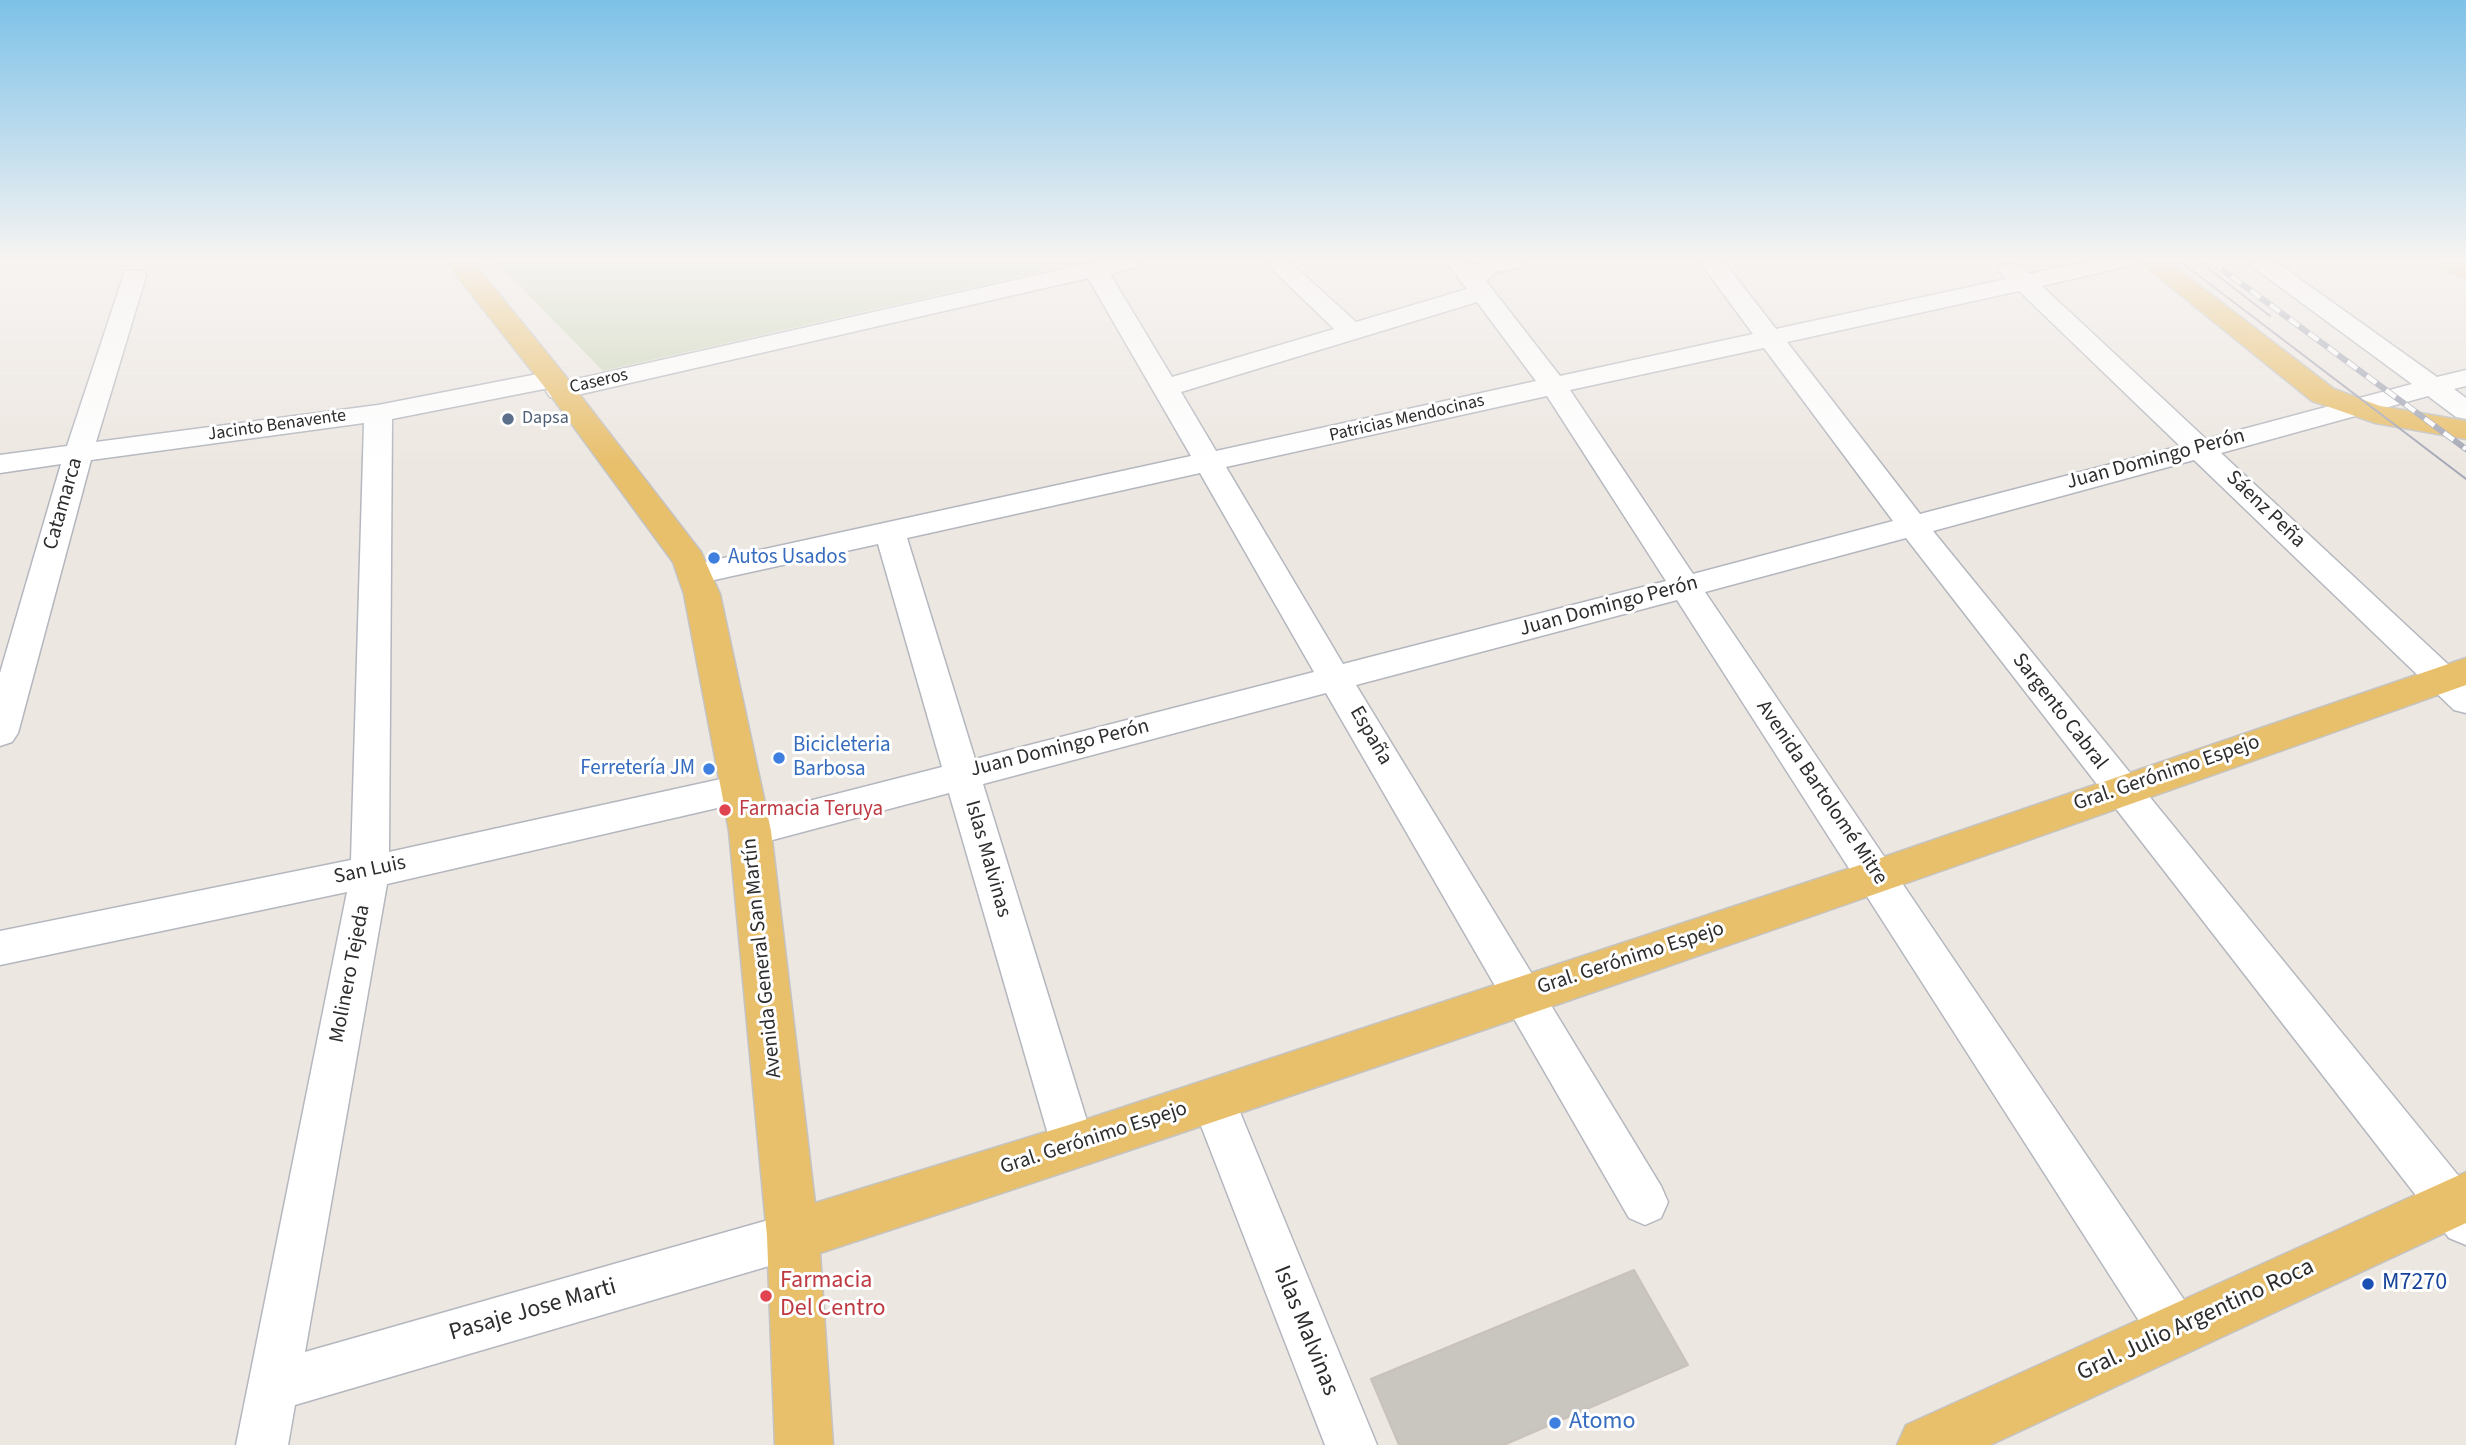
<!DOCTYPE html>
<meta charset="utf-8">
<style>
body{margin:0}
canvas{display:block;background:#ede7e1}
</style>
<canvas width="2466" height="1445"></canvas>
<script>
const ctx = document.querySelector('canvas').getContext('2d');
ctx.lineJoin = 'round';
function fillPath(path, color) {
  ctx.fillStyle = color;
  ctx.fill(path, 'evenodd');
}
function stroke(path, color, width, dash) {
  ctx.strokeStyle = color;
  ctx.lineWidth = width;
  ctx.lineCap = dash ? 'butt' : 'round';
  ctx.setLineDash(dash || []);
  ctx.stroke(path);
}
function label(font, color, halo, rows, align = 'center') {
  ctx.font = font + ' "Source Sans 3",sans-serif';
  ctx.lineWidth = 6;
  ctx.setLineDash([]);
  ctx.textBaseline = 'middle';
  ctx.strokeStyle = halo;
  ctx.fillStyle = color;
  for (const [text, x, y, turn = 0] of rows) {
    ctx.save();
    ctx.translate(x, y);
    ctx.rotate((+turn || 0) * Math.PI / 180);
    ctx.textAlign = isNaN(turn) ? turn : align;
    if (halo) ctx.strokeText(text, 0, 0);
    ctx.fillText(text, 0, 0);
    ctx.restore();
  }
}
const cemetery = new Path2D(`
 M496 262H1083L603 371Z`);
const building = new Path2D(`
 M1634 1270 1688 1365 1504 1445H1399L1371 1379Z`);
const minor = new Path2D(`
 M1095 262H1141L1137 267 1110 274 1172 377 1334 329 1265 262H1290L1356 322 1467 289 1446 262H1470L1474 266 1480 262H1526L1522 267 1496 272 1486 281 1560 376 1753 334 1700 262H1724L1776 329 2006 279 1999 270 2002 265C2015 262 2020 265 2029 274L2086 262H2129L2125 267 2042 286 2206 439 2412 384 2253 267 2249 262H2276L2437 377 2466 370V386L2454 389 2466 398V419L2456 417 2428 396 2221 453 2466 681V713L2454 710 2194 460 1933 531 2466 1185V1245L2449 1238 1906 538 1705 592 2193 1313 2200 1331 2193 1349 2175 1356 2157 1349 1677 600 1356 685 1661 1186 1668 1202 1661 1218 1645 1225 1629 1218 1326 693 983 784 1095 1147 1088 1162 1072 1168 1056 1162 949 793 750 846 737 841 731 831 737 821 750 816 942 767 878 544 696 584 685 581 680 574 685 567 696 564 1191 456 1088 278 560 399 550 397 546 391 549 388 392 419 389 852 739 775 752 779 757 789 752 799 739 803 387 884 305 1352 793 1213 810 1219 817 1236 810 1253 793 1259 295 1405 288 1445H236L347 892 0 965V931L351 860 364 423 91 460 18 733 12 742 0 746V673L61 464 0 473V455L67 446 125 271H143L146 276 96 442 378 405 553 371 562 373 566 379 564 382ZM2019 291 2180 446 1920 514 1787 342ZM1477 302 1536 381 1216 451 1181 392ZM1764 348 1893 521 1693 574 1570 390ZM1547 396 1666 581 1343 664 1226 467ZM1200 473 1314 672 975 759 907 538Z
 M1213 1080 1229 1086 1235 1100 1377 1445H1325L1191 1100 1197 1086Z`);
const major = new Path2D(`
 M446 262H473L563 373 701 552 720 594 771 831 815 1203 1072 1124 1869 862 2466 658V685C1919 880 1372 1072 820 1253L833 1445H775L767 1236 729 831 684 594 673 562 543 385Z
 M2140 262H2169L2334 389 2380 406 2466 421V439L2375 423 2312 401Z
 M2438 262H2466V278L2442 268Z
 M2466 1172V1223L1990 1445H1897L1906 1425Z`);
const tram = new Path2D(`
 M2181 262 2466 479
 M2200 262 2270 316`);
const rail = new Path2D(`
 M2212 262 2466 449`);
const markers = [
 [508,419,7,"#5c6f8a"],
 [714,558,7,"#3f7fe0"],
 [779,758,7,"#3f7fe0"],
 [709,769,7,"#3f7fe0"],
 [725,810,7,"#e0444e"],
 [2368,1284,7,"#1a4fb4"],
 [766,1296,7,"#e0444e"],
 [1555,1423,7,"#3f7fe0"]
];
const farStreetnames = [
 ["Caseros",599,382,-13],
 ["Patricias Mendocinas",1407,419,-13],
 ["Jacinto Benavente",277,426,-8]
];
const farServicenames = [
 ["Dapsa",522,419]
];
const streetNames = [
 ["Juan Domingo Perón",2156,460,-15],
 ["Catamarca",64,504,-74],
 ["Sáenz Peña",2265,510,44],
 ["Juan Domingo Perón",1609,607,-15],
 ["Sargento Cabral",2059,712,52],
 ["España",1370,736,60],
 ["Juan Domingo Perón",1060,749,-14],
 ["Gral. Gerónimo Espejo",2167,774,-19],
 ["Avenida Bartolomé Mitre",1821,793,56],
 ["Islas Malvinas",987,859,74],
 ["San Luis",370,871,-12],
 ["Avenida General San Martín",763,958,-96],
 ["Gral. Gerónimo Espejo",1631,959,-18],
 ["Molinero Tejeda",351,974,-79],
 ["Gral. Gerónimo Espejo",1094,1139,-18]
];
const shopNames = [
 ["Autos Usados",728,558],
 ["Bicicleteria",793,746],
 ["Barbosa",793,770],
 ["Ferretería JM",695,769,"right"]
];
const healthNames = [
 ["Farmacia Teruya",739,810]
];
const nearHealthnames = [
 ["Farmacia",780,1282],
 ["Del Centro",780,1310]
];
const nearTransitnames = [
 ["M7270",2382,1284]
];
const nearStreetnames = [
 ["Pasaje Jose Marti",533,1311,-16],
 ["Gral. Julio Argentino Roca",2196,1321,-25],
 ["Islas Malvinas",1305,1331,68]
];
const nearShopnames = [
 ["Atomo",1569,1423]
];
fillPath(cemetery, '#cad6b9');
fillPath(building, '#c9c5bf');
stroke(building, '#c9c2ba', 2);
stroke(minor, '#b4b7bf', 3);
stroke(major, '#c4c4c4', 3);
fillPath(minor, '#fff');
fillPath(major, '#e8bf6b');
stroke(tram, '#a4a8b6', 2);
stroke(rail, '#a4a8b6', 6);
stroke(rail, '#fff', 4.5, [12]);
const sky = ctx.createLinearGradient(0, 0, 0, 464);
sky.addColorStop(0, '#7dc1e8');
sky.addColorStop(0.56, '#f7f4f2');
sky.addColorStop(1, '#f7f4f200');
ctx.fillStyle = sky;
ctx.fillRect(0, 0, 2466, 464);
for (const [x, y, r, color] of markers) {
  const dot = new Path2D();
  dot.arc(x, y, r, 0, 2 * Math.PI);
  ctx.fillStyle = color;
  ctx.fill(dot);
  stroke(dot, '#fff', 2.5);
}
label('18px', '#2d2d2d', '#fff', farStreetnames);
label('18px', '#4e5e75', '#fff', farServicenames, 'left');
label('21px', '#2d2d2d', '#fff', streetNames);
label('21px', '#366cbe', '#fff', shopNames, 'left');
label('21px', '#be3a42', '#fff', healthNames, 'left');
label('24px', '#be3a42', '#fff', nearHealthnames, 'left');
label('24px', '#164399', '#fff', nearTransitnames, 'left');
label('24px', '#2d2d2d', '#fff', nearStreetnames);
label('24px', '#366cbe', '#fff', nearShopnames, 'left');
</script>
